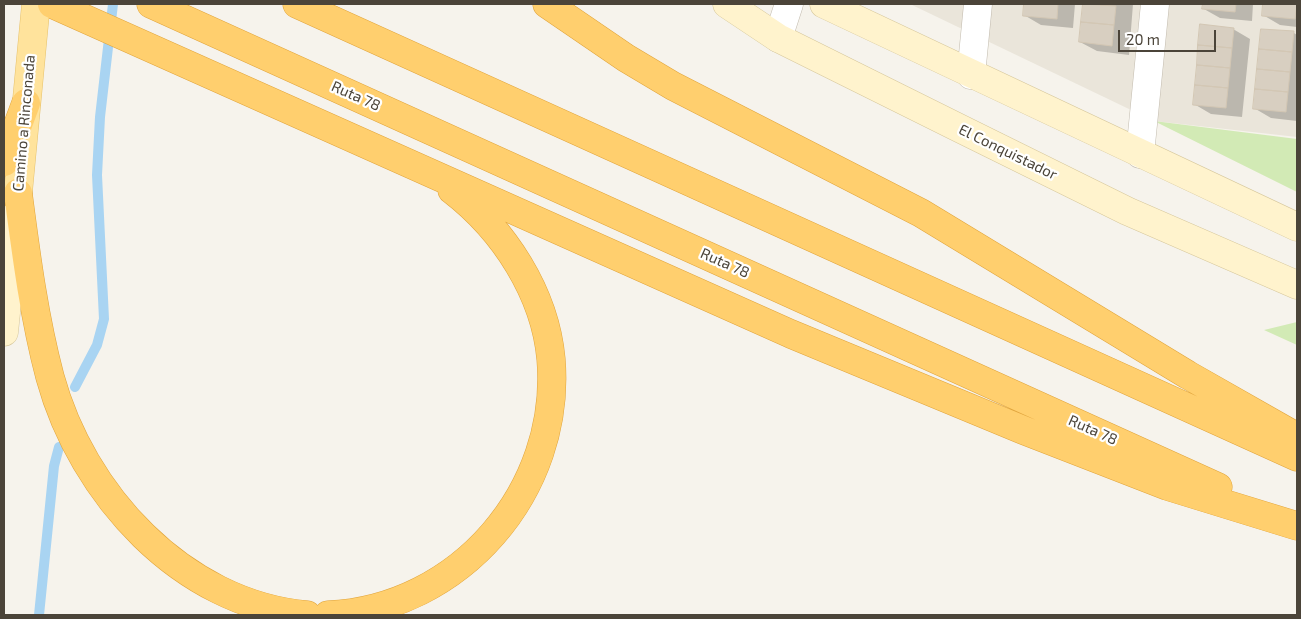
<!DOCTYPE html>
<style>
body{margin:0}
#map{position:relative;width:1301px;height:619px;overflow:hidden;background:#f6f3ec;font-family:"Exo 2",sans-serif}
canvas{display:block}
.frame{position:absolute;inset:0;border:5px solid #4b4439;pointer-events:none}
.scale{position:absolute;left:1118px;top:30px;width:98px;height:22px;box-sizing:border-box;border:2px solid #4b4439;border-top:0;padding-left:6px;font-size:15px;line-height:18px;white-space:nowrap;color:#4b4439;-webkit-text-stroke:4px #fff;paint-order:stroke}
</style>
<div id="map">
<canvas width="1301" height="619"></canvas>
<div class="frame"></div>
<div class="scale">20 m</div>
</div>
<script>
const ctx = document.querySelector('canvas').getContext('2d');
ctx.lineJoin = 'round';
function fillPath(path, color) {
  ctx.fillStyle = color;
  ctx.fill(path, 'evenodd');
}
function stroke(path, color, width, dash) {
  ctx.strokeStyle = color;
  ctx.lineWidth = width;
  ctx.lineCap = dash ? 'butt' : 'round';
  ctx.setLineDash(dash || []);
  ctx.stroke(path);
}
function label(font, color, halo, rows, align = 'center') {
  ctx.font = font + ' "Exo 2",sans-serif';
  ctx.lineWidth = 4.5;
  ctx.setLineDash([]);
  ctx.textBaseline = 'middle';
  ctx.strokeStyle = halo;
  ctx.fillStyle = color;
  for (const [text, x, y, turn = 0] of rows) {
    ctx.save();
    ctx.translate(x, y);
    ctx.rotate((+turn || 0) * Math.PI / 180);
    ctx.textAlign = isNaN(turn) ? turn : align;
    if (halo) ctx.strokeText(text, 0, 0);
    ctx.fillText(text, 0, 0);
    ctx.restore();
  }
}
const residential = new Path2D(`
 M910 4H1297V137L1154 121Z`);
const green = new Path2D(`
 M1154 121 1297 139V192Z
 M1297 322V345L1264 330Z`);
const shadow = new Path2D(`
 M1025 4H1075L1073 28 1041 25 1024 15Z
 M1084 4H1133L1129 55 1097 51 1080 42Z
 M1204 4H1253L1252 21 1220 18 1204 9Z
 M1264 4H1297V27L1280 25 1263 15Z
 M1233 29 1250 39 1242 117 1211 114 1194 104Z
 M1294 33 1297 35V121L1271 118 1254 108Z`);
const stream = new Path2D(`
 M75 387 97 345 104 319 97 175 100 117 113 4
 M39 615 54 466 59 447`);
const building = new Path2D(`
 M1024 4H1058L1057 19 1023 16Z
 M1083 4 1116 6 1114 25 1081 22Z
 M1203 4H1236L1235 12 1202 9Z
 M1263 4H1297L1295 19 1262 16Z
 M1081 22 1114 25 1112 46 1079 42Z
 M1200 24 1234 28 1232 48 1198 45Z
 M1261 29 1294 31 1292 52 1259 49Z
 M1198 45 1232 48 1230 68 1197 65Z
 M1259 49 1292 52 1290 72 1257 69Z
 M1197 65 1230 68 1228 88 1195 85Z
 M1257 69 1290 72 1288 92 1255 89Z
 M1195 85 1228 88 1226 108 1193 105Z
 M1255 89 1288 92 1286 112 1253 109Z`);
const street = new Path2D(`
 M778 38 789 4
 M971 75 978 4
 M1140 154 1155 4`);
const secondary = new Path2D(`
 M727 4 778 38 955 126 1127 211 1297 285
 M824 4 1297 227
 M4 332 16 215`);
const primary = new Path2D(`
 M18 193 36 4`);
const highway = new Path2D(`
 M52 4 791 334 1023 430 1167 486 1297 526
 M151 4 1218 487
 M297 4 1297 457
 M547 4 626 58 673 86 921 213 1188 375 1297 437
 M4 162 26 103
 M18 193C26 254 34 317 50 377 82 494 182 604 307 615
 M328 615C460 609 562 490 551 359 545 293 504 230 452 190`);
const streetNames = [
 ["Ruta 78",356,96,24],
 ["Camino a Rinconada",24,123,-85],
 ["El Conquistador",1008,152,26],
 ["Ruta 78",725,263,24],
 ["Ruta 78",1093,430,24]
];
fillPath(residential, '#eae5da');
fillPath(green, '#d2eab5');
fillPath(shadow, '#0003');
stroke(stream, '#a9d4f2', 10);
fillPath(building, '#d8cfc1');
stroke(building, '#d3c7b4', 1);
stroke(street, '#c2bbae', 29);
stroke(secondary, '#d6c79b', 29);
stroke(primary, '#e6c16a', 29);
stroke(highway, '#e0a43c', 29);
stroke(street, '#fff', 28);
stroke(secondary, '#fff3cd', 28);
stroke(primary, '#ffe39c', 28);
stroke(highway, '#ffcf6e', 28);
label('15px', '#4b4439', '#fff', streetNames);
</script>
